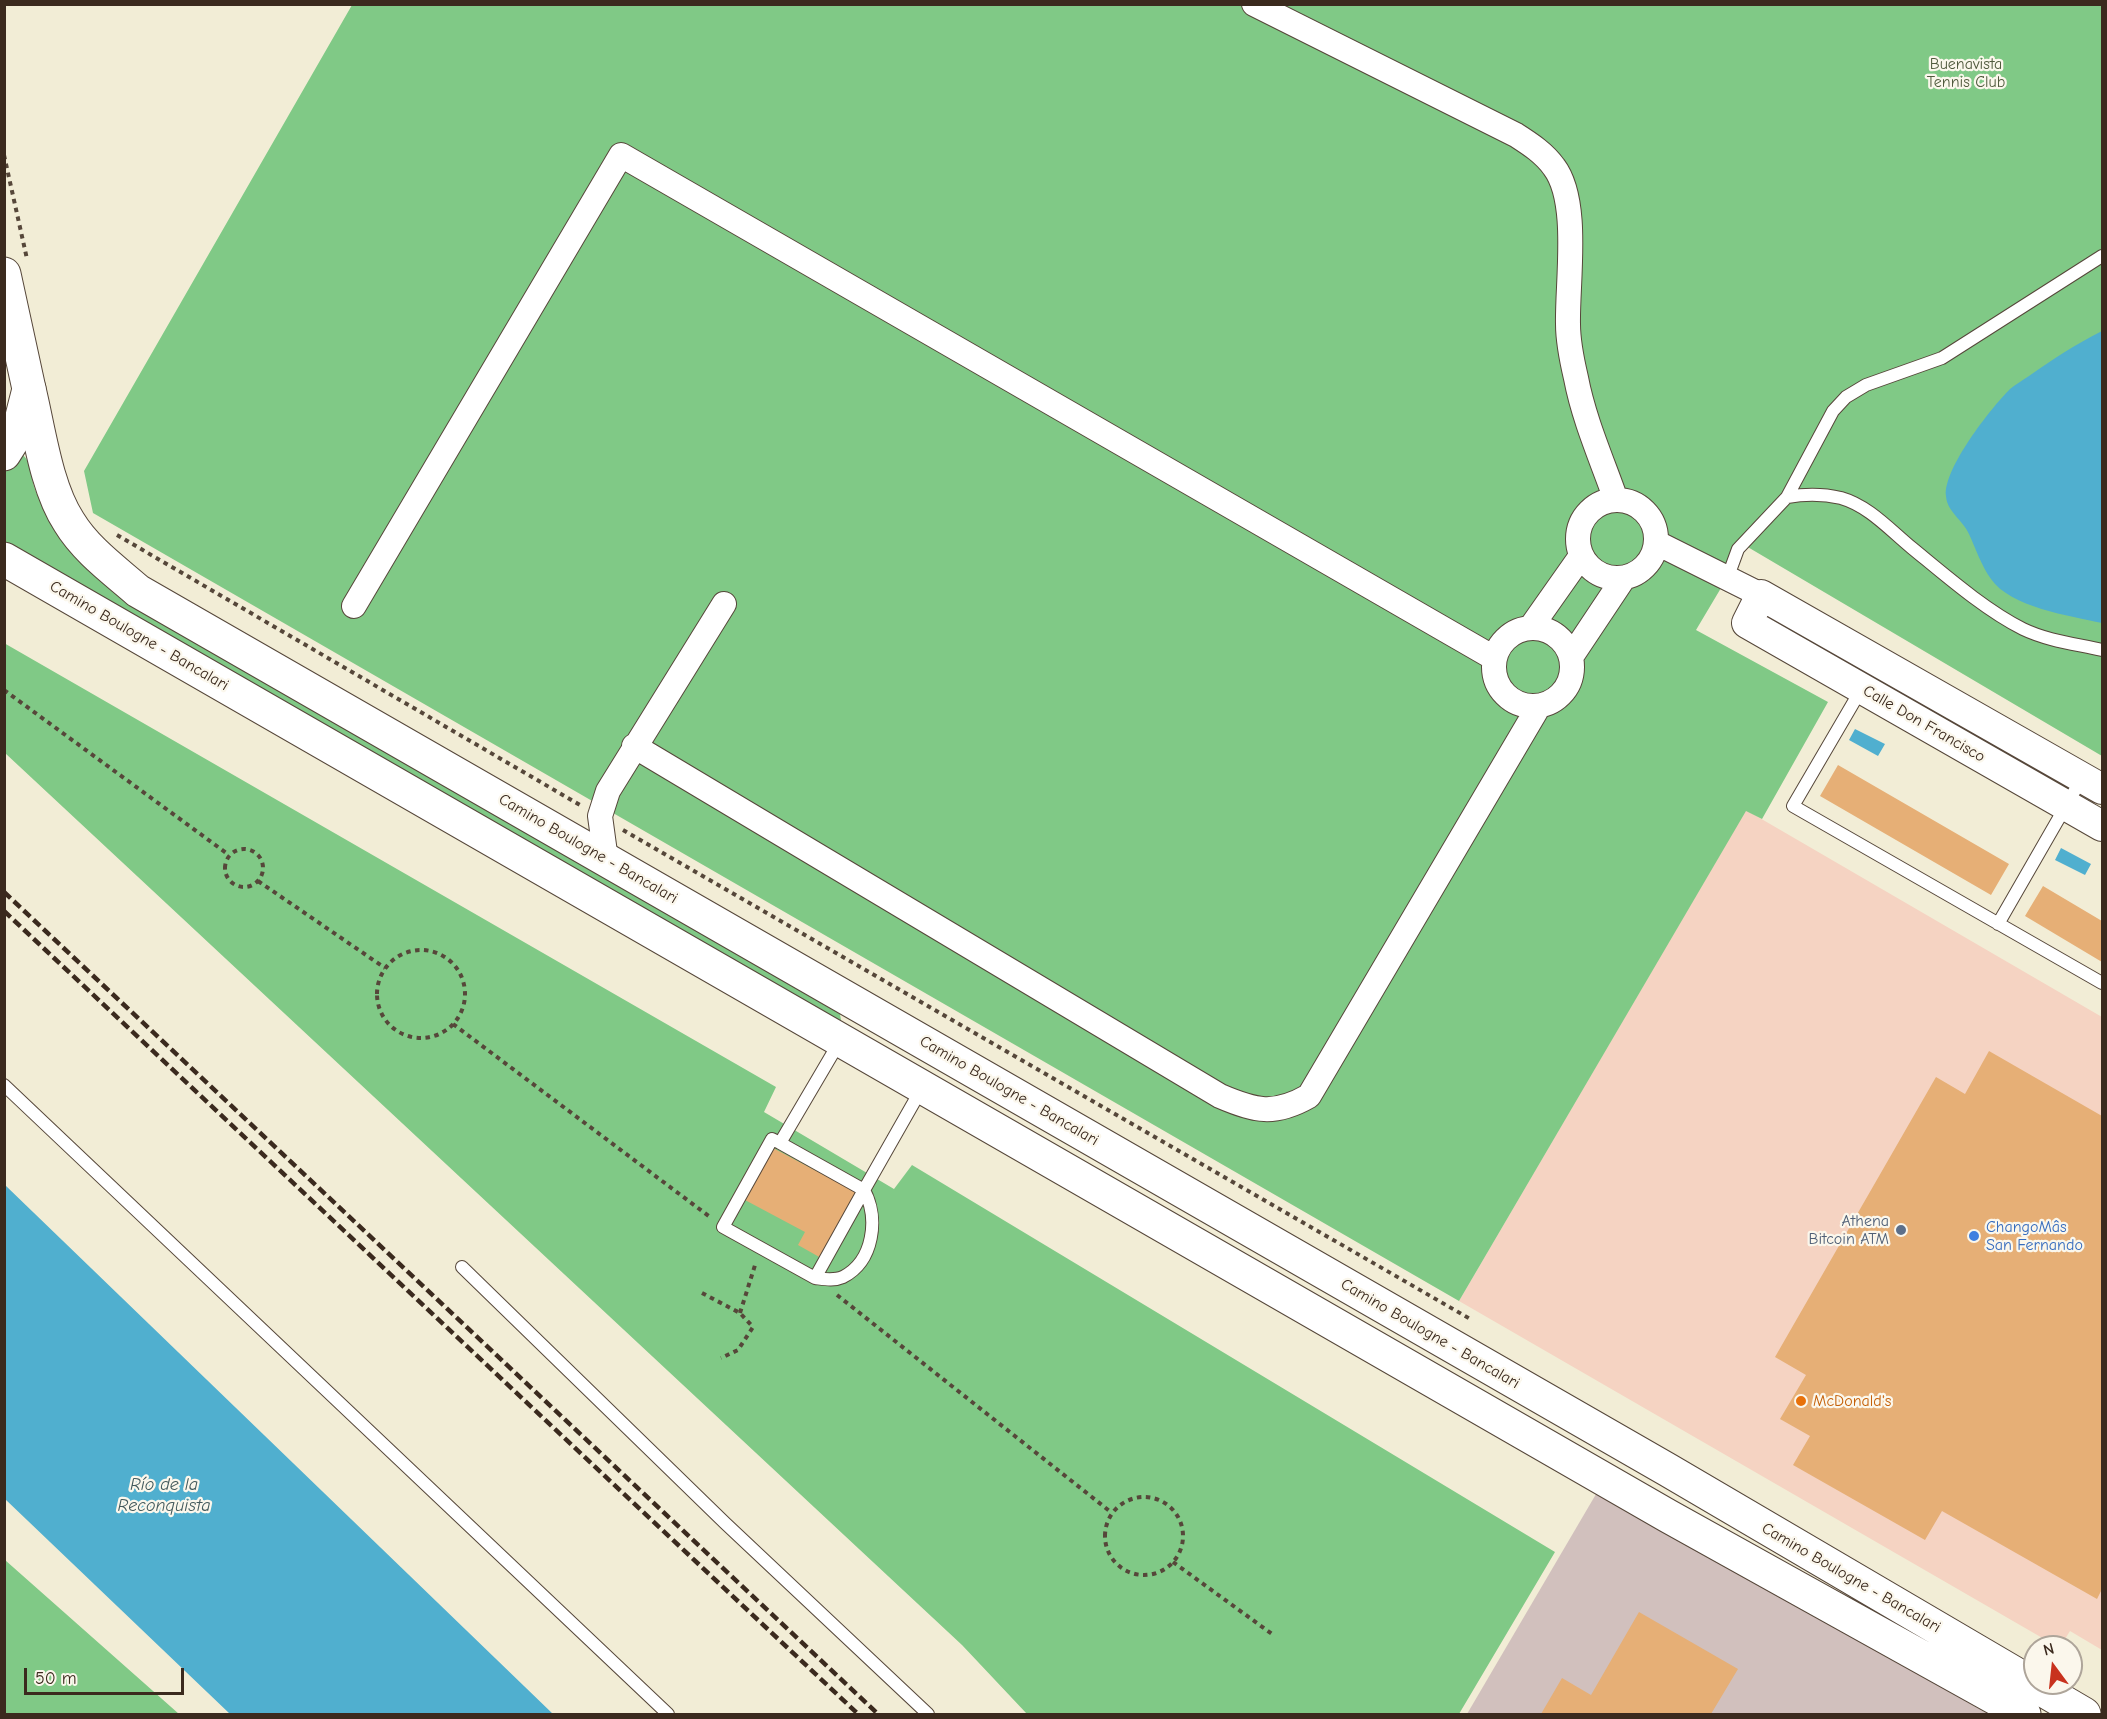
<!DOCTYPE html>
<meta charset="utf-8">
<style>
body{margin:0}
#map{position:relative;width:2107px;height:1719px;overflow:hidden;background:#f2edd6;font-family:"Comic Neue",sans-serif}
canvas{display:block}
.frame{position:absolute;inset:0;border:6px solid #3b2a1e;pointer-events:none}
.north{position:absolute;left:2023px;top:1635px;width:60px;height:60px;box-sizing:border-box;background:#fbf7ec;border:2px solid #aea59a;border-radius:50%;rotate:345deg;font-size:16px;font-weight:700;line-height:24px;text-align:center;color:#3b2a1e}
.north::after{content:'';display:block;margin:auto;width:21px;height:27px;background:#c8321e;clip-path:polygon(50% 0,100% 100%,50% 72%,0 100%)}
.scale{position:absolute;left:24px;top:1668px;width:160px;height:27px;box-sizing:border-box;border:3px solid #3b2a1e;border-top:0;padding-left:8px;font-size:18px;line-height:21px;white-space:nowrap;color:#3b2a1e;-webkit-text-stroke:4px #fbf7ec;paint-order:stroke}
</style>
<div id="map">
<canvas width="2107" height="1719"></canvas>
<div class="frame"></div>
<div class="north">N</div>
<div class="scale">50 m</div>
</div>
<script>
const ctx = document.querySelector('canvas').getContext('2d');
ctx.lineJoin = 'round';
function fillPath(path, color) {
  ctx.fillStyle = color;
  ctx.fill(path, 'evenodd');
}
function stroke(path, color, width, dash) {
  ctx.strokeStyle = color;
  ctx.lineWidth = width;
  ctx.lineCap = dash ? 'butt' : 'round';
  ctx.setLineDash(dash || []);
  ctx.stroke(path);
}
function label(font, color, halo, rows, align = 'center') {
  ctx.font = font + ' "Comic Neue",sans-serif';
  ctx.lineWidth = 4.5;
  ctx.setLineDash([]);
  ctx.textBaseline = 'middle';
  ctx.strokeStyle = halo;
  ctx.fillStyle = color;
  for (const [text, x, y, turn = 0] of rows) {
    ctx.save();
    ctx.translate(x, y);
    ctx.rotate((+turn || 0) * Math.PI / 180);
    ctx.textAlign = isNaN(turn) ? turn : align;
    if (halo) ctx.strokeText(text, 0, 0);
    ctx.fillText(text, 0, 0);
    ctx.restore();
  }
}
const built = new Path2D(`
 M1746 810 2102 1017V1650L2070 1631 2060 1647H2058L1459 1301Z`);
const industrial = new Path2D(`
 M1599 1489 1988 1714H1467Z`);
const green = new Path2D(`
 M352 5H2102V756L1746 546 1696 630 1828 702 1762 819 1746 811 1459 1301 93 513 84 471Z
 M23 455C32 463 31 476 34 486 37 497 44 507 49 517L736 948 752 963 833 1010 840 1014 841 1020 838 1023 5 551 4 470 19 456Z
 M4 643 776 1087 764 1112 894 1189 912 1165 1555 1552 1459 1714H1027L962 1645 5 753Z
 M4 1560H5L179 1714H5Z`);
const water = new Path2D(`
 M2102 331V623C2070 616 2010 607 1991 579 1981 565 1976 549 1969 534 1963 520 1947 512 1946 496 1943 469 1991 408 2010 389 2016 384 2023 380 2029 376 2053 359 2076 344 2102 331Z
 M1855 729 1885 744 1878 756 1849 740Z
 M2061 848 2091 864 2085 875 2055 860Z
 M4 1185H5L553 1714H230L5 1499Z`);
const building = new Path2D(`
 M1838 765 2009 864 1991 895 1820 796Z
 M2043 886 2102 921V962L2025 916Z
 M1989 1051 2102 1116V1589L2097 1599 1942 1511 1925 1540 1793 1465 1810 1436 1780 1419 1806 1375 1775 1357 1936 1077 1965 1094Z
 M773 1148 856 1192 821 1258 798 1245 805 1232 745 1200Z
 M1639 1612 1738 1669 1711 1714H1541L1562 1678 1591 1695Z`);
const path = new Path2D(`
 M4 155 27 259
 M117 535 580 805
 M4 690 229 855
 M623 830 1472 1320
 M225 868a19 19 0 1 1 38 0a19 19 0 1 1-38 0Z
 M258 881 385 968
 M377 994a44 44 0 1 1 88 0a44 44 0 1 1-88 0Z
 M453 1024 710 1217
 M702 1293 740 1313 753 1327 738 1350 721 1358
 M837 1295 1112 1513
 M740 1313 756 1262
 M1105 1536a39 39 0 1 1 78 0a39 39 0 1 1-78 0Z
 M1173 1562 1272 1634`);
const service = new Path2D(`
 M1787 497C1804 494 1824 494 1841 498 1869 506 1890 530 1912 548 1945 575 1985 610 2023 629 2048 641 2076 644 2102 650
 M1727 579 1738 549 1787 497 1833 411 1846 397 1866 385 1942 358 2102 256
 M1862 688 1793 806 2102 983
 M1998 924 2082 778
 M4 1085 668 1714
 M780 1143 772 1139 723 1227 815 1278 864 1190 780 1143 840 1041
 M462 1267 725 1523 928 1714
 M815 1278C824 1279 834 1281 843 1277 874 1261 879 1218 864 1190L922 1088`);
const minor = new Path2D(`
 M1254 4 1516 135C1530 144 1544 153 1554 167 1580 201 1567 282 1568 324 1568 341 1572 361 1576 378 1584 420 1602 460 1616 500
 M1578 539a39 39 0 1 1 78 0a39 39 0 1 1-78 0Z
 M1657 543 1761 595
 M354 606 621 155 1494 658
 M1531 627 1581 556
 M1494 667a39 39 0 1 1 78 0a39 39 0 1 1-78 0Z
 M1571 657 1623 579
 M634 746 1220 1096C1255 1111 1274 1116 1309 1096L1539 706
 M606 860 600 816 608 791 724 604`);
const tertiary = new Path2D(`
 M2102 789 1761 595 1747 623 2102 826`);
const secondary = new Path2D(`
 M29 389C39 430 46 487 69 522 86 550 114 570 138 591L1668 1470 2084 1714
 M4 559 1668 1516 2024 1714`);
const primary = new Path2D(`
 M4 274 29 389 18 432 4 454`);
const rail = new Path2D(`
 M4 892 878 1714
 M4 911 858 1714`);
const markers = [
 [1901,1230,6,"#5c6f8a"],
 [1974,1236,6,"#3f7fe0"],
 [1801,1401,6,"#e8710a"]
];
const parkNames = [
 ["Buenavista",1966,64],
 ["Tennis Club",1966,82]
];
const streetNames = [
 ["Camino Boulogne - Bancalari",139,636,30],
 ["Calle Don Francisco",1924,724,30],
 ["Camino Boulogne - Bancalari",588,849,30],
 ["Camino Boulogne - Bancalari",1009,1091,30],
 ["Camino Boulogne - Bancalari",1430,1334,30],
 ["Camino Boulogne - Bancalari",1851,1578,30]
];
const serviceNames = [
 ["Athena",1889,1221],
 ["Bitcoin ATM",1889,1239]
];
const shopNames = [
 ["ChangoMâs",1986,1227],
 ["San Fernando",1986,1245]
];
const foodNames = [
 ["McDonald's",1813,1401]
];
const waterNames = [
 ["Río de la",164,1485],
 ["Reconquista",164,1506]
];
fillPath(built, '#f5d3c2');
fillPath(industrial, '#d1c0bd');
fillPath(green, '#80c986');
fillPath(water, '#50afcf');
fillPath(building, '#e6af76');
stroke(service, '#56473a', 14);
stroke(minor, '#56473a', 26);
stroke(tertiary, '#56473a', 32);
stroke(secondary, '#56473a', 35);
stroke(primary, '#56473a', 35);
stroke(path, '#56473a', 4, [4.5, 4.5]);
stroke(service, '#fff', 12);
stroke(minor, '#fff', 24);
stroke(tertiary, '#fff', 30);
stroke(secondary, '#fff', 33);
stroke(primary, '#fff', 33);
stroke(rail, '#3b2a1e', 4.5, [9, 4.5]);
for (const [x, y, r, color] of markers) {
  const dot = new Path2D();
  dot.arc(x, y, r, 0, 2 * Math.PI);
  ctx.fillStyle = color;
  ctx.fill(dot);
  stroke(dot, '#fbf7ec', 2);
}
label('16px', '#505a3d', '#fbf7ec', parkNames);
label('16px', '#3b2a1e', '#fbf7ec', streetNames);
label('16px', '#4e5e75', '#fbf7ec', serviceNames, 'right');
label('16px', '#366cbe', '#fbf7ec', shopNames, 'left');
label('16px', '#c56008', '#fbf7ec', foodNames, 'left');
label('italic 18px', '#42595c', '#fbf7ec', waterNames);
</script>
